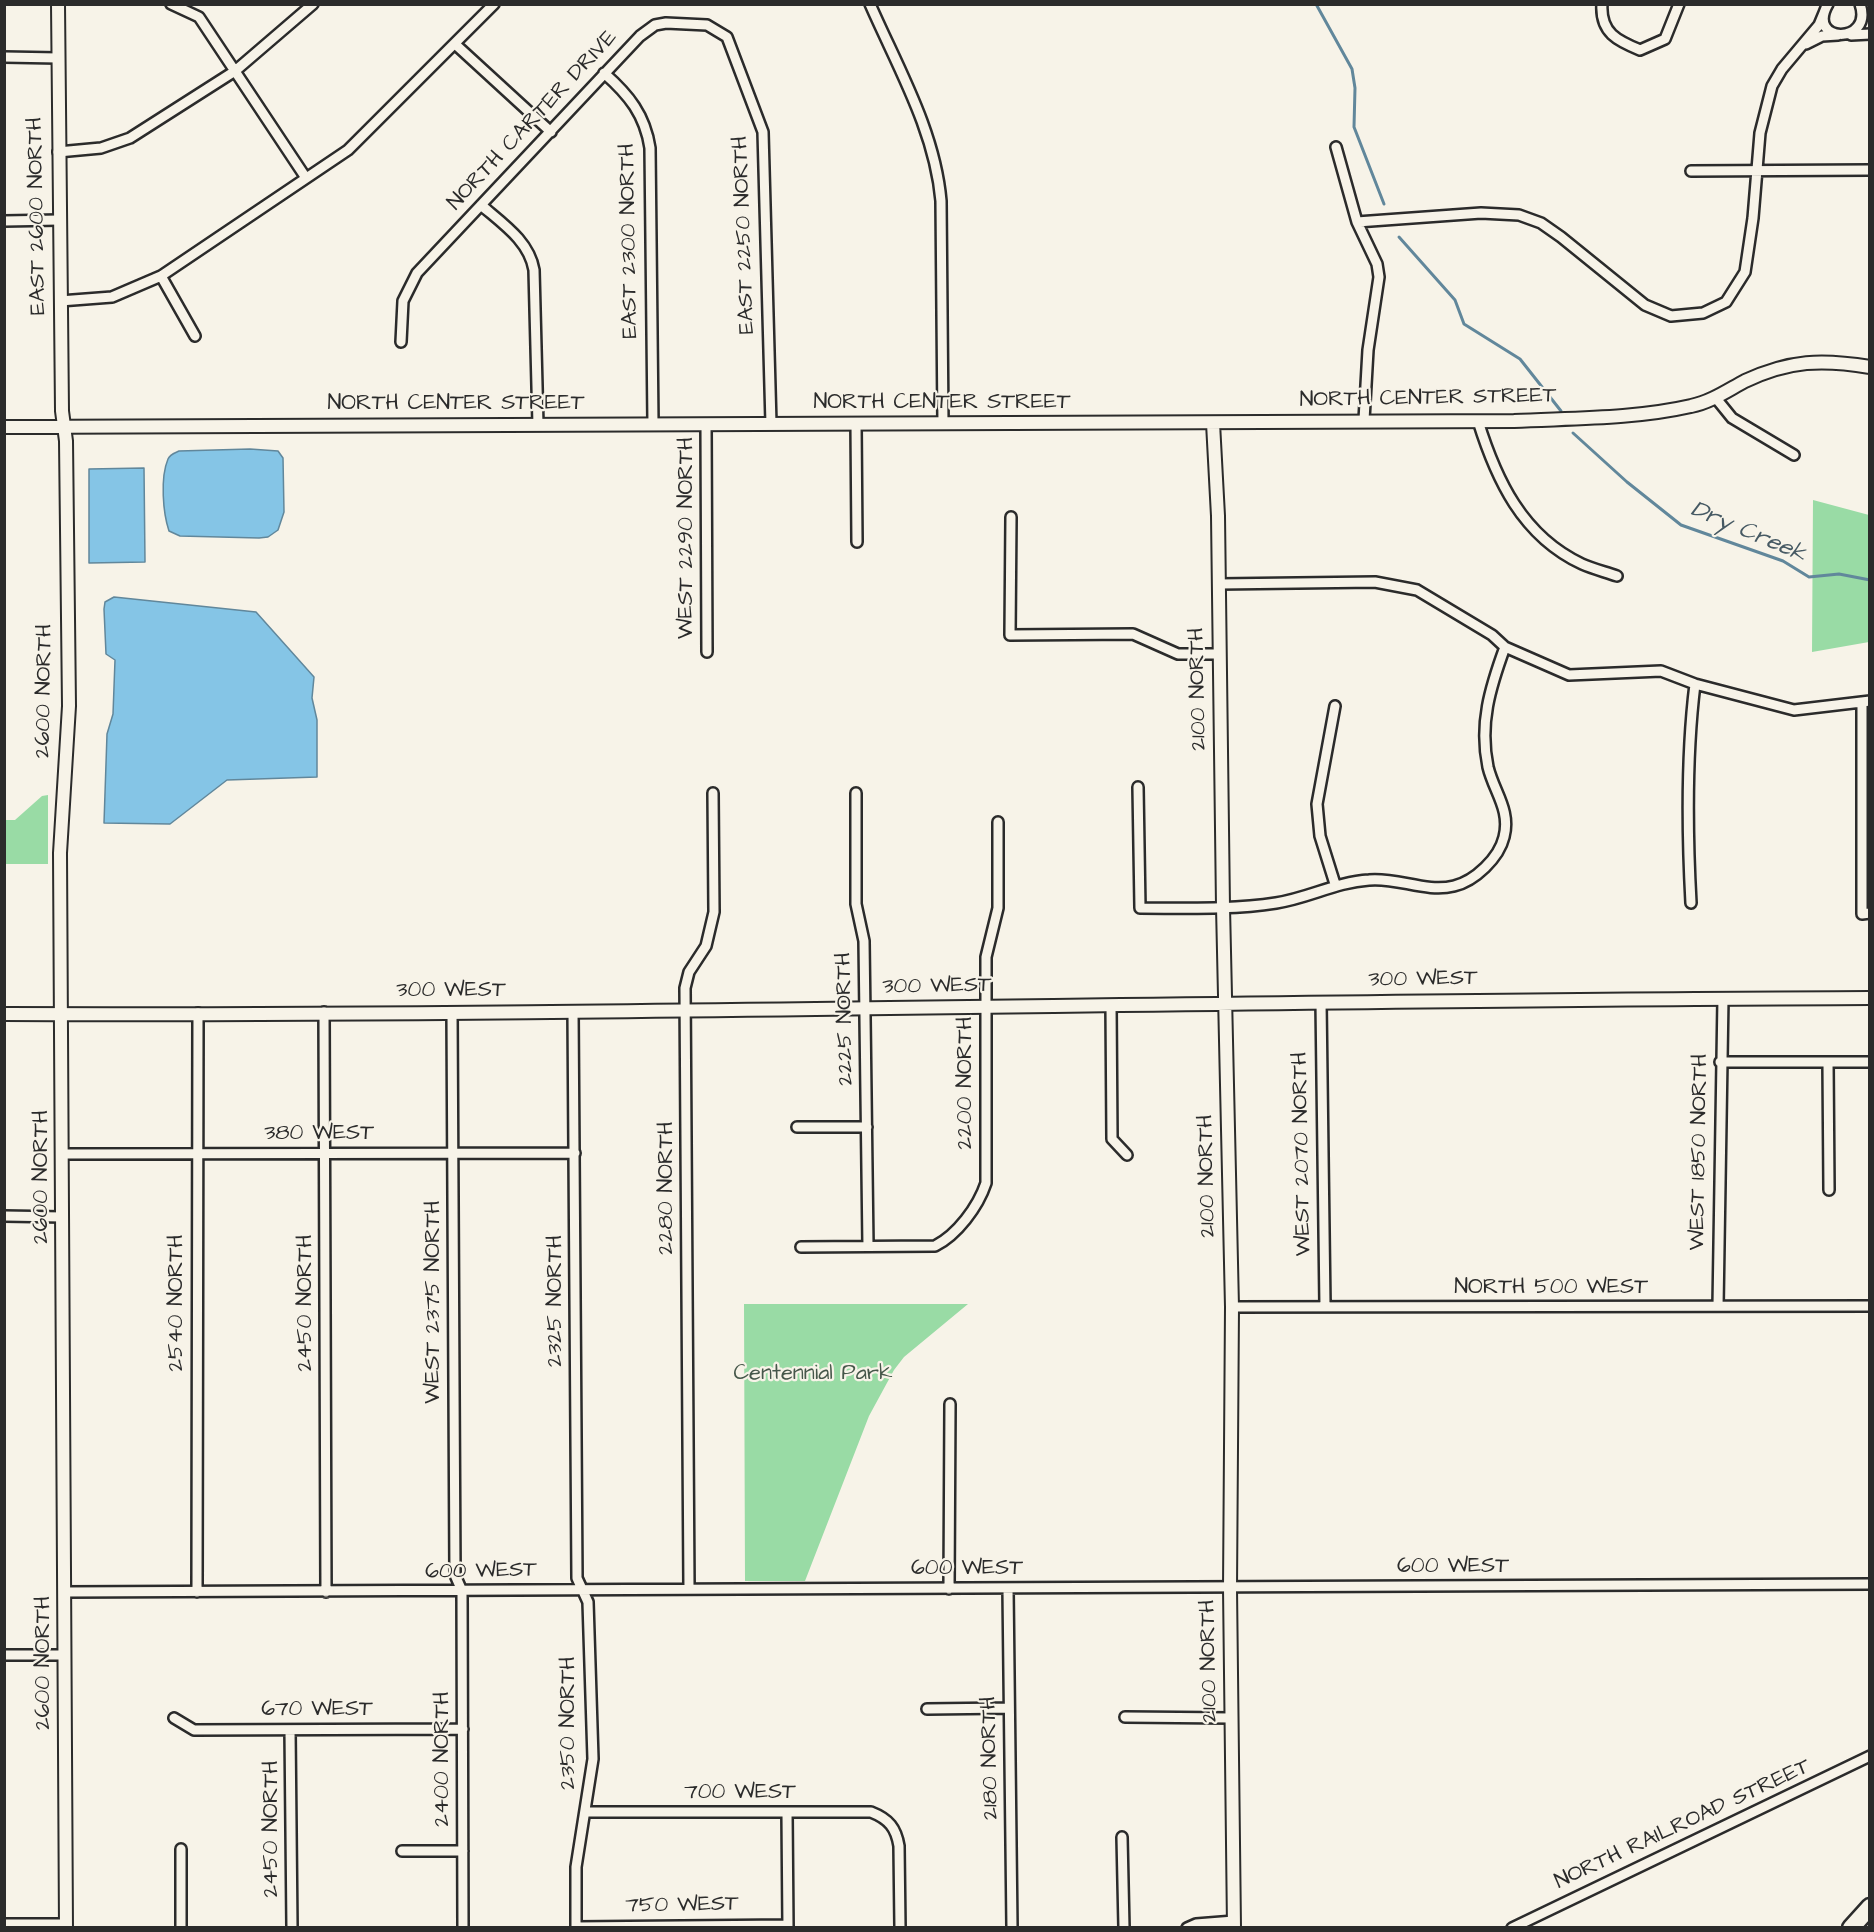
<!DOCTYPE html>
<style>
body{margin:0}
#map{position:relative;width:1874px;height:1932px;overflow:hidden;background:#f7f3e8;font-family:"Architects Daughter",sans-serif}
canvas{display:block}
.frame{position:absolute;inset:0;border:6px solid #2b2b2b;pointer-events:none}
</style>
<div id="map">
<canvas width="1874" height="1932"></canvas>
<div class="frame"></div>
</div>
<script>
const ctx = document.querySelector('canvas').getContext('2d');
ctx.lineJoin = 'round';
function fillPath(path, color) {
  ctx.fillStyle = color;
  ctx.fill(path, 'evenodd');
}
function stroke(path, color, width, dash) {
  ctx.strokeStyle = color;
  ctx.lineWidth = width;
  ctx.lineCap = dash ? 'butt' : 'round';
  ctx.setLineDash(dash || []);
  ctx.stroke(path);
}
function label(font, color, halo, rows, align = 'center') {
  ctx.font = font + ' "Architects Daughter",sans-serif';
  ctx.lineWidth = 4.5;
  ctx.setLineDash([]);
  ctx.textBaseline = 'middle';
  ctx.strokeStyle = halo;
  ctx.fillStyle = color;
  for (const [text, x, y, turn = 0] of rows) {
    ctx.save();
    ctx.translate(x, y);
    ctx.rotate((+turn || 0) * Math.PI / 180);
    ctx.textAlign = isNaN(turn) ? turn : align;
    if (halo) ctx.strokeText(text, 0, 0);
    ctx.fillText(text, 0, 0);
    ctx.restore();
  }
}
const green = new Path2D(`
 M1813 500 1869 515V642L1812 652Z
 M48 795V864H5V820H15L42 796Z
 M744 1304H968L904 1357 894 1370 869 1416 805 1581H745Z`);
const water = new Path2D(`
 M250 449 278 451 283 458 284 512 278 530 268 537 259 538 180 536 169 531C163 513 160 478 168 459 170 454 175 453 179 451Z
 M144 468 145 562 89 563V469Z
 M114 597 256 612 314 677 312 698 317 720V777L227 780 170 824 104 823 107 734 113 714 115 660 106 654 104 609 105 602Z`);
const stream = new Path2D(`
 M1316 4 1352 69 1355 88 1354 127 1384 204
 M1399 237 1455 300 1464 324 1520 359 1561 411
 M1573 433 1627 482 1681 525 1783 561 1809 577 1839 574 1870 580`);
const street = new Path2D(`
 M171 4 199 17 306 178
 M870 4C898 68 935 131 941 201L943 424
 M1602 4C1600 33 1618 41 1640 50L1665 39 1679 4
 M1828 4C1805 44 1874 45 1860 4
 M1851 35 1870 34
 M455 44 551 132
 M1806 44 1822 36 1838 35
 M4 57 58 58
 M604 73C629 95 645 115 650 148L653 424
 M1336 147 1357 222 1377 264 1379 277 1368 350 1364 420
 M58 152 101 148 130 138 235 71 313 4
 M1691 171 1870 170
 M481 205C503 224 529 241 534 270L538 425
 M4 221 59 220
 M1357 222 1481 213 1519 215 1541 223 1561 237 1645 305 1671 316 1703 313 1726 302 1745 272 1753 218 1760 133 1772 86 1782 69 1819 25 1824 13
 M161 276 195 336
 M60 301 112 297 161 276 348 150 494 4
 M401 342 403 301 417 273 640 36 655 25 666 23 707 25 727 37 763 132 771 424
 M1715 397 1732 418 1794 455
 M1478 421C1496 479 1522 536 1582 564 1593 569 1606 572 1617 576
 M706 424 707 652
 M856 424 857 542
 M1011 517 1010 635 1133 634 1178 654H1220
 M1219 584 1375 582 1417 590 1492 635 1505 647 1569 675 1661 671 1695 684 1794 710 1870 701
 M1862 702V914L1870 913
 M1138 787 1140 908C1185 908 1232 910 1276 903 1309 898 1336 882 1369 880 1397 877 1426 893 1454 886 1475 881 1499 858 1504 837 1511 810 1494 792 1488 767 1479 724 1490 688 1505 647
 M856 793V904L864 941 868 1246
 M1335 884 1320 836 1317 804 1335 706
 M1691 903C1687 830 1686 757 1695 684
 M1321 1002 1325 1306
 M1111 1005 1112 1139 1127 1155
 M573 1011 577 1578 588 1602 593 1759 576 1867V1928
 M324 1012 326 1592
 M452 1012 455 1575 462 1591 463 1928
 M1720 1062H1870
 M1828 1062 1829 1190
 M797 1127H867
 M63 1154 575 1153
 M4 1216 63 1217
 M801 1247 935 1246C957 1235 978 1207 986 1183V957L998 908V822
 M1718 1306 1723 998
 M1232 1307 1870 1306
 M689 1589 685 988 689 972 706 946 714 912 713 793
 M949 1589 950 1404
 M1008 1589 1012 1928
 M65 1592 1870 1584
 M197 1592 198 1013
 M4 1655H65
 M927 1709 1009 1708
 M1125 1717 1231 1718
 M174 1718 194 1730 463 1729
 M290 1730 292 1928
 M586 1812H871C889 1819 896 1828 899 1846L900 1928
 M787 1813 788 1928
 M1122 1837 1124 1928
 M181 1849V1928
 M402 1851H463
 M4 1924H66
 M576 1927 788 1925
 M1187 1928 1196 1924 1234 1921
 M1512 1928 1870 1756`);
const secondary = new Path2D(`
 M58 4 62 411 66 441 69 706 60 853 66 1928
 M1213 423 1218 516 1223 907 1232 1307 1230 1588 1234 1928
 M4 427 1514 421C1573 418 1634 419 1691 406 1711 402 1728 390 1745 381 1790 360 1822 359 1870 367
 M4 1014C626 1016 1248 1000 1870 998`);
const highway = new Path2D(`
 M1851 1928 1870 1907`);
const streetNames = [
 ["NORTH CARTER DRIVE",533,121,-47],
 ["EAST 2600 NORTH",38,216,-91],
 ["EAST 2250 NORTH",745,235,-92],
 ["EAST 2300 NORTH",630,241,-91],
 ["NORTH CENTER STREET",1428,399,-1],
 ["NORTH CENTER STREET",942,403],
 ["NORTH CENTER STREET",456,404],
 ["WEST 2290 NORTH",687,538,-90],
 ["2100 NORTH",1199,689,-91],
 ["2600 NORTH",45,691,-89],
 ["300 WEST",1423,980,-1],
 ["300 WEST",937,987,-1],
 ["300 WEST",451,991],
 ["2225 NORTH",846,1019,-91],
 ["2200 NORTH",966,1083,-90],
 ["380 WEST",319,1134],
 ["WEST 1850 NORTH",1700,1152,-89],
 ["WEST 2070 NORTH",1303,1154,-91],
 ["2100 NORTH",1208,1176,-91],
 ["2600 NORTH",42,1177,-90],
 ["2280 NORTH",667,1188,-90],
 ["NORTH 500 WEST",1551,1288],
 ["2325 NORTH",556,1301,-90],
 ["WEST 2375 NORTH",434,1302,-90],
 ["2540 NORTH",177,1303,-90],
 ["2450 NORTH",306,1303,-90],
 ["600 WEST",1453,1567],
 ["600 WEST",967,1569],
 ["600 WEST",481,1572,-1],
 ["2100 NORTH",1210,1661,-91],
 ["2600 NORTH",44,1663,-90],
 ["670 WEST",317,1710],
 ["2350 NORTH",569,1723,-90],
 ["2180 NORTH",991,1758,-91],
 ["2400 NORTH",443,1759,-90],
 ["700 WEST",740,1793],
 ["NORTH RAILROAD STREET",1683,1825,-25],
 ["2450 NORTH",272,1829,-90],
 ["750 WEST",682,1906,-1]
];
const parkNames = [
 ["Centennial Park",813,1374]
];
const waterNames = [
 ["Dry Creek",1748,533,23]
];
fillPath(green, '#99dba5');
fillPath(water, '#85c5e6');
stroke(water, '#61879b', 1.5);
stroke(stream, '#61879b', 3);
stroke(street, '#2b2b2b', 14);
stroke(secondary, '#2b2b2b', 16);
stroke(highway, '#2b2b2b', 21);
stroke(street, '#f7f3e8', 9);
stroke(secondary, '#f7f3e8', 12);
stroke(highway, '#f7f3e8', 16);
label('22px', '#2b2b2b', '#f7f3e8', streetNames);
label('22px', '#46574a', '#f7f3e8', parkNames);
label('italic 24px', '#465963', '#f7f3e8', waterNames);
</script>
